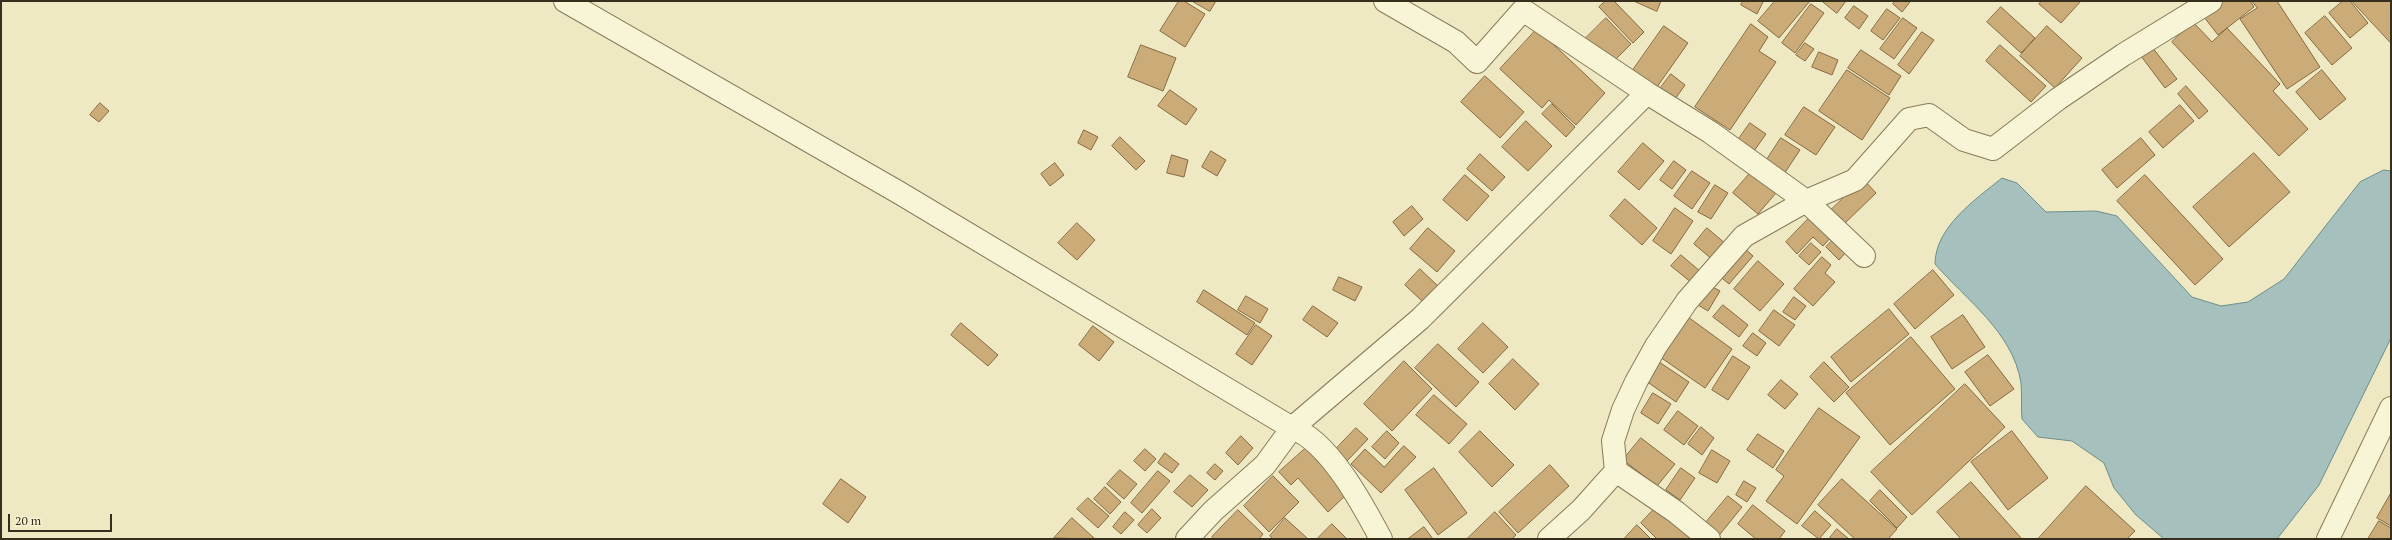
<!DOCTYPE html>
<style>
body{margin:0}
#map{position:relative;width:2392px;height:540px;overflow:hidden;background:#eee9c2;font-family:"PT Serif",serif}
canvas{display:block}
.frame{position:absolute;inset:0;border:2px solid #372f1e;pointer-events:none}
.scale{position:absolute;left:8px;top:514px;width:104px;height:18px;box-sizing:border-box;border:2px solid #372f1e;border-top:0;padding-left:5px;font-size:12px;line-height:14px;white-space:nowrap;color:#372f1e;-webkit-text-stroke:3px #f5f2d2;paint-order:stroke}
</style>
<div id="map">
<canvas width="2392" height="540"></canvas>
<div class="frame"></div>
<div class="scale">20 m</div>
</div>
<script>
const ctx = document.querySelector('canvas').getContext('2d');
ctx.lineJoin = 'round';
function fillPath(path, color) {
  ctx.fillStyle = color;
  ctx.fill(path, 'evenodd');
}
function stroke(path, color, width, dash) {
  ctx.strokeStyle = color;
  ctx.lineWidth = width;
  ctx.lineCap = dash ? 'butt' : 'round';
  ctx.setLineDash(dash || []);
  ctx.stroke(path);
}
const water = new Path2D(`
 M2384 170 2391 171V338L2319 485 2277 539H2164L2136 515 2114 488 2104 463 2072 441 2038 437 2022 419C2021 407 2022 395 2021 383 2013 332 1966 300 1935 264 1935 227 1976 199 2002 178L2017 183 2046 212 2096 211 2117 216 2192 297 2221 306 2248 302 2284 279 2360 182Z`);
const building = new Path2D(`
 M1179 1H1184L1205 14 1185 47 1160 31Z
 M1192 1H1216L1210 11Z
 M1606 1H1614L1644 32 1633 43 1599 7Z
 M1634 1H1661L1657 11Z
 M1743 1H1762L1763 2 1757 14 1741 5Z
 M1775 1H1810L1779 38 1758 21Z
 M1822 1H1846L1837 13Z
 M1895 1H1908L1910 2 1902 12 1893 4Z
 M2042 1H2081L2061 23 2039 4Z
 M2224 1H2250L2254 7 2218 35 2204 17Z
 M2252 1H2277L2320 67 2287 89 2240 19 2257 8Z
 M2343 1H2350L2368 23 2350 38 2329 13Z
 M2352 1H2391V43Z
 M1811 4 1824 13 1795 53 1782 43Z
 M1854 6 1868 16 1859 29 1845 18Z
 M2001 7 2035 38 2021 53 1987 22Z
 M1887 9 1900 18 1883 40 1871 31Z
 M2325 16 2352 48 2332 65 2305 33Z
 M1606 18 1631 44 1609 66 1584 40Z
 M1903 18 1917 28 1894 59 1880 49Z
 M2193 22 2212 42 2227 28 2280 84 2273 91 2308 129 2279 156 2172 42Z
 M1751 24 1768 37 1759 51 1776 62 1730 130 1695 107Z
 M1664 26 1688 43 1657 87 1633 70Z
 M2047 26 2082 58 2055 88 2020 56Z
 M1537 29 1605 93 1576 125 1549 100 1542 108 1500 69Z
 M1922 32 1934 40 1909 74 1898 65Z
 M1805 43 1814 49 1805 61 1796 55Z
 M1141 45 1176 58 1163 91 1128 77Z
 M2000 45 2046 86 2031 102 1986 61Z
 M2152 47 2177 79 2165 88 2141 56Z
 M1861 50 1901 76 1889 95 1848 68Z
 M1819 52 1838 60 1832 75 1812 67Z
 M1847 70 1890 98 1862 140 1819 111Z
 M2322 70 2346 99 2320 120 2296 92Z
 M1671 74 1685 85 1673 102 1659 90Z
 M1485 76 1524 112 1500 138 1461 102Z
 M2186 86 2208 111 2199 119 2178 94Z
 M1170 90 1197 109 1186 125 1158 106Z
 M100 103 109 111 99 122 90 115Z
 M1552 104 1575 127 1566 137 1542 114Z
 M2180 105 2194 121 2163 148 2149 132Z
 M1804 107 1835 127 1816 155 1785 135Z
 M1526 121 1552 146 1528 171 1502 147Z
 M1750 123 1766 134 1754 151 1738 140Z
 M1084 130 1098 137 1091 150 1078 143Z
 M1120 137 1145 161 1136 170 1112 146Z
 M1781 138 1800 150 1782 177 1764 164Z
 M2141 138 2155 155 2117 188 2102 170Z
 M1643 143 1664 161 1639 190 1618 172Z
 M1211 151 1226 160 1217 176 1202 167Z
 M2254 153 2290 192 2229 247 2193 207Z
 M1480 154 1505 177 1492 191 1467 169Z
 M1172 155 1188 160 1184 177 1167 173Z
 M1674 161 1686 170 1672 189 1660 180Z
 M1055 163 1064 175 1050 186 1041 174Z
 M1692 171 1710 183 1692 209 1674 196Z
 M1751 172 1776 193 1758 214 1733 193Z
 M1465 175 1489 196 1467 221 1443 200Z
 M2145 175 2223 259 2195 285 2117 201Z
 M1863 179 1876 193 1842 226 1829 212Z
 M1715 185 1728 193 1711 219 1698 212Z
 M1625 199 1657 228 1642 245 1610 216Z
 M1412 206 1423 219 1404 236 1393 222Z
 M1675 208 1693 221 1671 254 1653 241Z
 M1814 213 1834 234 1823 246 1813 237 1797 254 1786 242Z
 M1077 223 1095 240 1077 260 1058 243Z
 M1428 228 1455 251 1437 272 1410 249Z
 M1707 228 1726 244 1713 260 1694 244Z
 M1834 239 1847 251 1839 260 1826 247Z
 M1811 243 1821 252 1809 265 1799 256Z
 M1741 245 1753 256 1729 284 1717 274Z
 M1681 255 1701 272 1692 283 1671 266Z
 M1822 257 1831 265 1825 273 1835 282 1813 306 1794 289Z
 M1758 261 1784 284 1760 311 1734 289Z
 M1420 269 1439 287 1424 303 1405 285Z
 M1933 270 1954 295 1915 329 1894 304Z
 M1339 277 1362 287 1355 301 1333 290Z
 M1709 285 1720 291 1708 311 1698 305Z
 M1204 290 1255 323 1247 335 1197 302Z
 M1246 296 1268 309 1260 323 1238 310Z
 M1794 297 1806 306 1795 320 1783 312Z
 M1723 305 1748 325 1739 337 1713 317Z
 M1313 306 1338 323 1327 337 1303 320Z
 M1889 309 1909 334 1851 382 1831 357Z
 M1774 310 1795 325 1779 346 1759 331Z
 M1963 315 1985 347 1952 369 1931 337Z
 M1688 317 1732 349 1705 388 1660 357Z
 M961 323 998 355 988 366 951 335Z
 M1483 323 1508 347 1483 373 1458 349Z
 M1256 325 1272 336 1252 365 1236 354Z
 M1093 326 1114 342 1099 361 1079 345Z
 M1753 333 1766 343 1757 356 1743 346Z
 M1911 337 1955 389 1890 445 1846 393Z
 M1438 344 1479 382 1456 407 1415 368Z
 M1988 355 2014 389 1990 406 1965 372Z
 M1733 356 1750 367 1728 400 1712 390Z
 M1513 359 1539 384 1515 410 1489 384Z
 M1404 361 1432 389 1392 431 1364 404Z
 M1659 362 1689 382 1676 402 1646 381Z
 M1824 362 1849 387 1834 402 1810 377Z
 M1781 380 1798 394 1785 409 1768 395Z
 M1965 384 2005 427 1912 515 1871 472Z
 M1653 393 1671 404 1658 424 1641 413Z
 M1434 395 1467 424 1449 444 1416 415Z
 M1819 408 1860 437 1797 524 1766 501 1784 476 1776 470Z
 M1678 411 1698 426 1684 445 1664 430Z
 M1701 427 1714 438 1702 455 1688 444Z
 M1356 428 1368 439 1347 461 1335 450Z
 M1387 431 1399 443 1385 459 1372 447Z
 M1480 431 1514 465 1492 487 1459 452Z
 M2012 431 2048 478 2008 510 1971 462Z
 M1758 434 1784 451 1773 468 1747 450Z
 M1241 436 1253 448 1238 465 1226 453Z
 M1641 438 1675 464 1657 486 1623 460Z
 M1404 446 1416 457 1381 493 1351 464 1365 449 1384 467Z
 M1306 448 1347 494 1328 512 1298 478 1291 485 1279 472Z
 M1145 449 1156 459 1145 471 1134 461Z
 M1712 450 1730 461 1717 483 1699 473Z
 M1165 453 1179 464 1172 473 1158 463Z
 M1215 464 1223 471 1215 480 1207 473Z
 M1550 465 1569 486 1518 533 1499 512Z
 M1434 468 1467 513 1438 535 1405 490Z
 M1681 468 1695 478 1680 500 1666 490Z
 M1120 470 1137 484 1124 499 1107 484Z
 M1158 471 1170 481 1142 513 1131 503Z
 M1190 475 1208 490 1192 507 1174 492Z
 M1273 476 1299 502 1269 532 1244 506Z
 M841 479 866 497 848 523 823 504Z
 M1842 479 1897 529 1888 539H1855L1818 505Z
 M1744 481 1756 488 1747 502 1736 495Z
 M1971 482 2022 539H1961L1937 512Z
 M2086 486 2135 531 2127 539H2038Z
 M1105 487 1121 502 1110 514 1094 499Z
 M1880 490 1907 517 1897 528 1870 501Z
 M2391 493V526L2377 518Z
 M1728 496 1742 507 1717 538 1703 526Z
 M1088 498 1109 516 1098 528 1077 509Z
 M1660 503 1698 539H1657L1641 523Z
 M1753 505 1785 531 1779 539H1756L1738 524Z
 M1152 509 1161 518 1147 533 1138 525Z
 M1238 510 1263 534 1259 539H1214L1212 537Z
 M1815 511 1831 525 1819 539 1802 526Z
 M1125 512 1134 520 1121 534 1113 527Z
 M1495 512 1516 535 1512 539H1467Z
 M1072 518 1094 538 1092 539 1054 538Z
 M1285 518 1307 538V539H1273L1270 536Z
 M2379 521 2391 528V539H2368Z
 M1332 524 1347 539H1317Z
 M1637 525 1651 539H1624Z
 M1424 527 1433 539H1408Z
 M1837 529 1849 539H1829Z`);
const minor = new Path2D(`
 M565 1 898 192 1292 428 1420 319 1647 93 1710 132 1806 201 1855 180 1909 119 1929 115 1964 140 1993 149 2058 99 2123 55 2211 1
 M1385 1 1456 42 1477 62 1523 10 1647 93
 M1616 471 1676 512 1709 539
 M1187 539 1213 511 1265 465 1292 428C1329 441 1363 505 1381 539
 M1549 539 1581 510 1616 471 1613 441 1623 410 1636 382 1656 346 1687 301 1744 236 1806 201 1864 256
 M2328 539 2391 408`);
fillPath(water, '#a5c0bd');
stroke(water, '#6c8e8c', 1);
fillPath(building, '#cbab78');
stroke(building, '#866940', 1);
stroke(minor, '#877b5a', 24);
stroke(minor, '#f8f5d6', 22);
</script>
